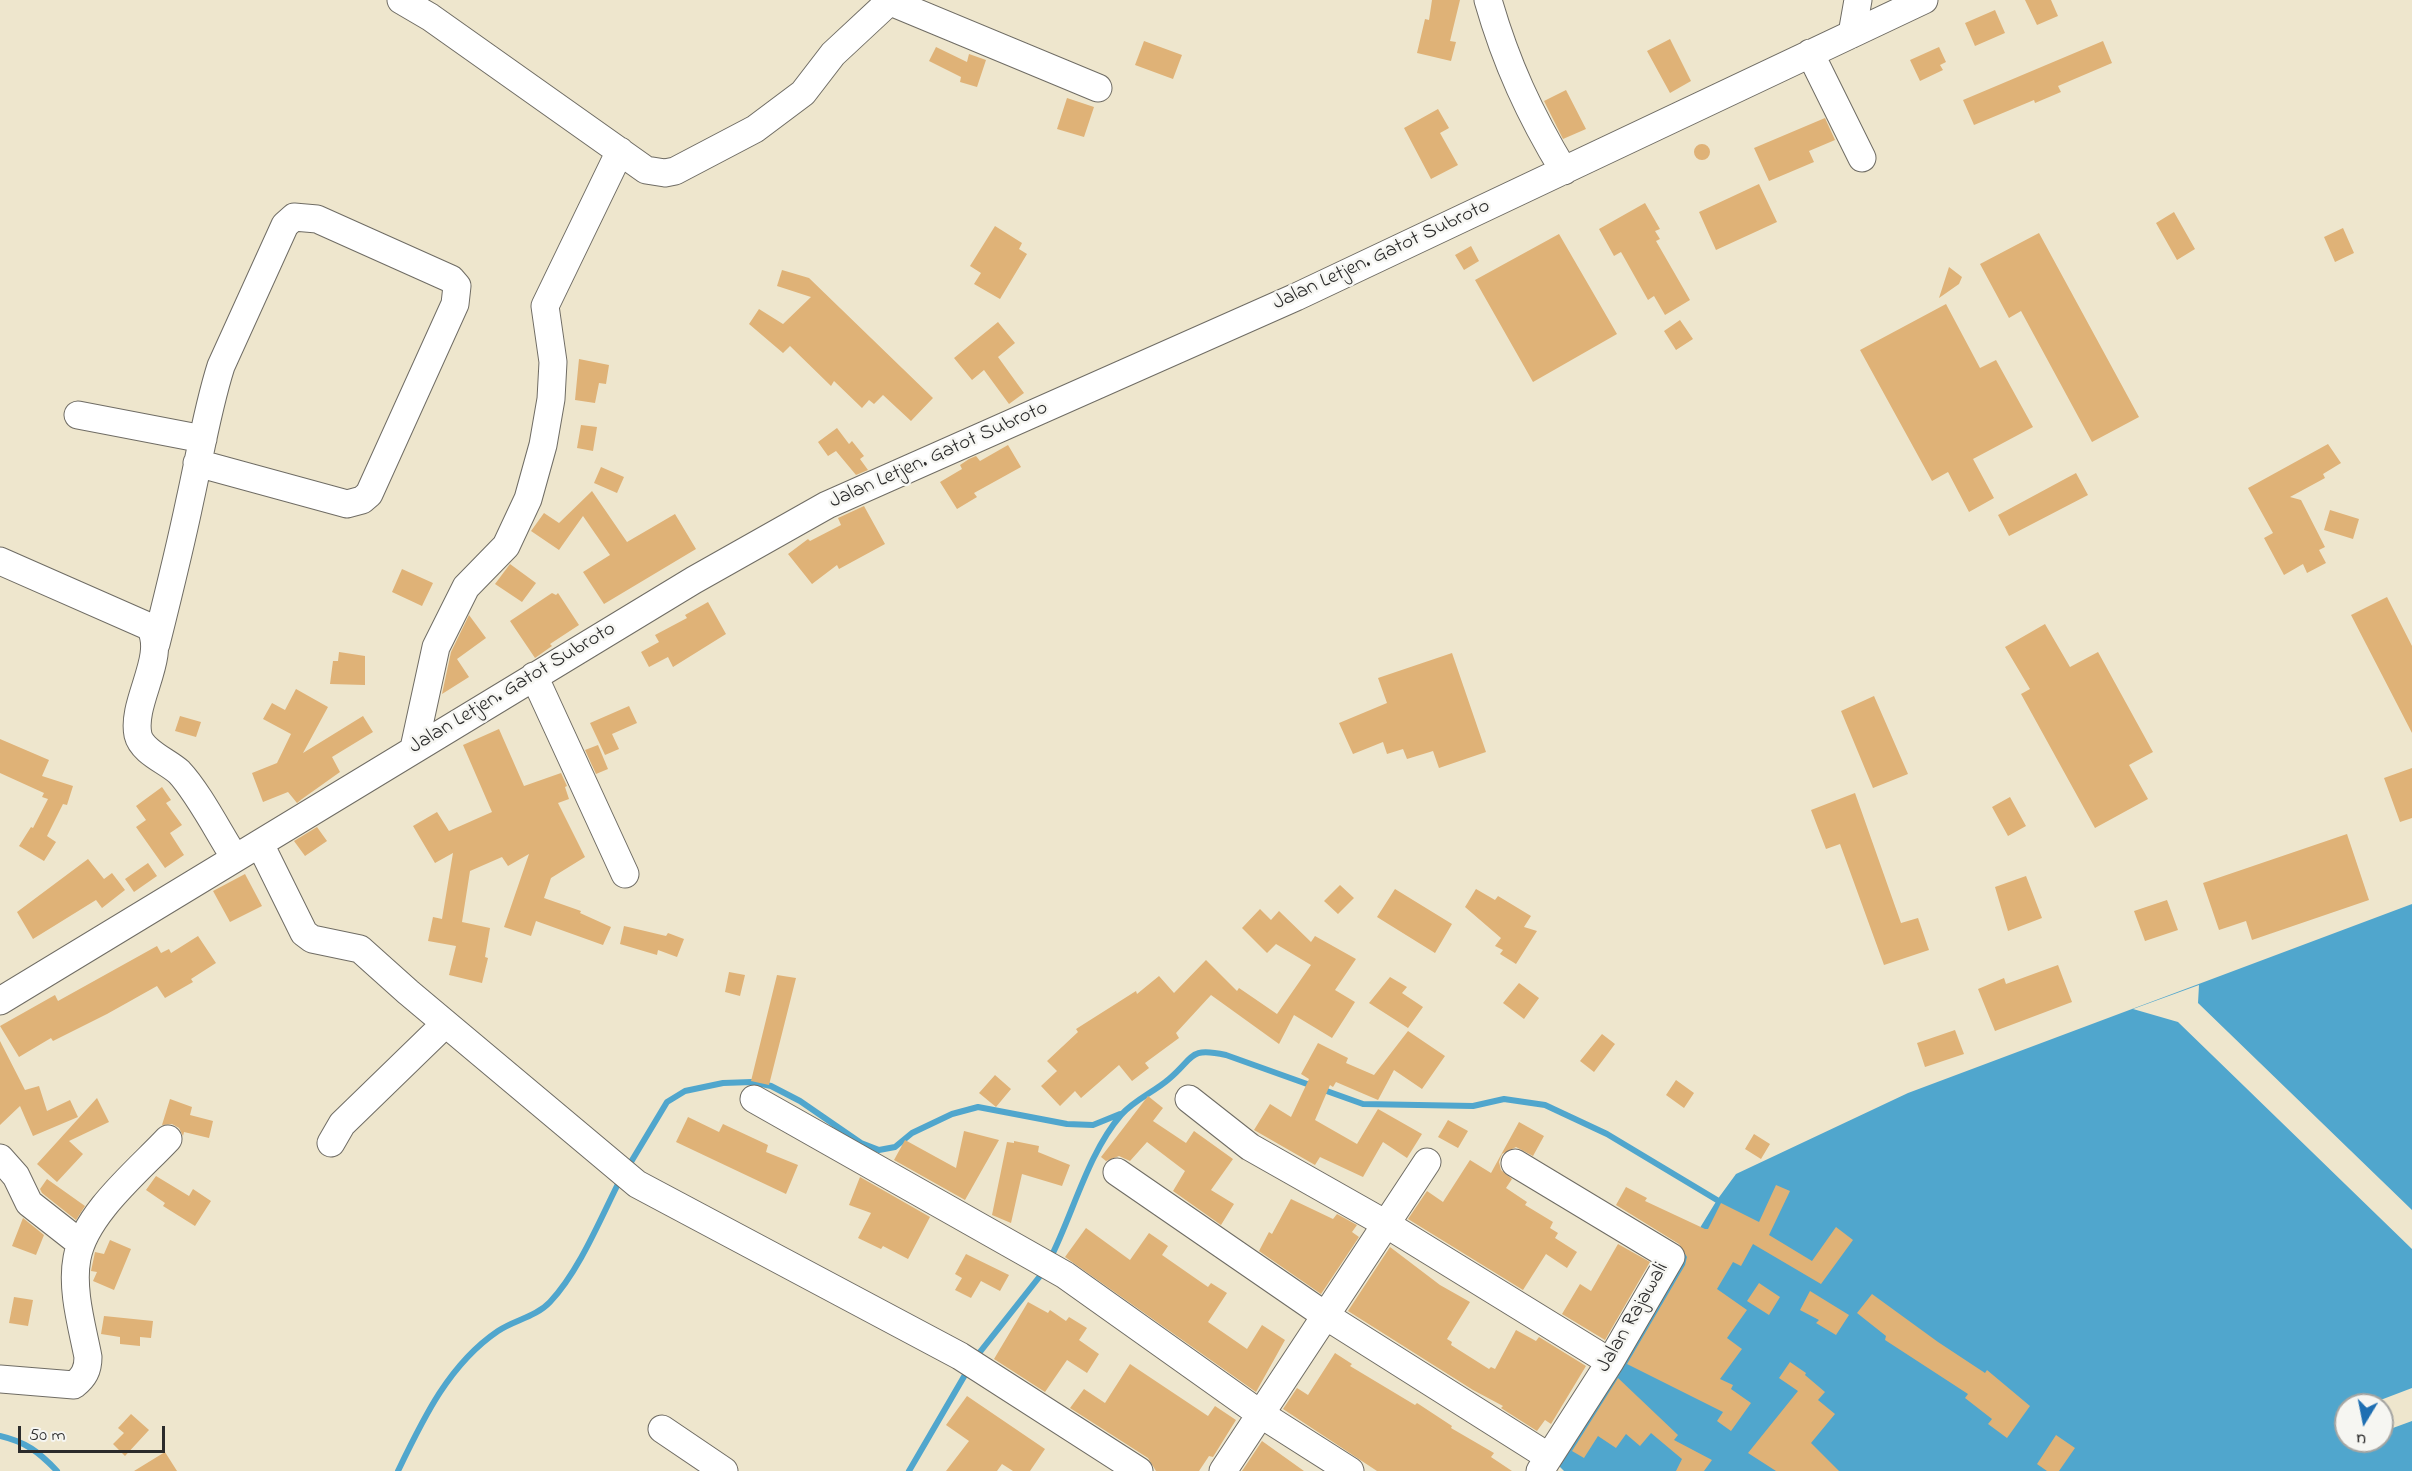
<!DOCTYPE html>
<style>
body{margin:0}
#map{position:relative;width:2412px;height:1471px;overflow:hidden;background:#eee6cd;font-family:"Indie Flower",sans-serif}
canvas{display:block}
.north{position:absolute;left:2334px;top:1393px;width:60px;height:60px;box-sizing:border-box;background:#f6f6f2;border:2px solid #a5a5a2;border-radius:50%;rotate:190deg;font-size:16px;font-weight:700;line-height:24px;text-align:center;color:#2b2b2b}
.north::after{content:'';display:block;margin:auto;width:21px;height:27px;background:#1f6fb2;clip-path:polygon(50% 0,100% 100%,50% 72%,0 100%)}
.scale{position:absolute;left:18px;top:1426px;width:147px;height:27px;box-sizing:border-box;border:3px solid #2b2b2b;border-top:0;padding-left:8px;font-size:18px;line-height:21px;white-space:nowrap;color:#2b2b2b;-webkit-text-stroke:4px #f6f6f2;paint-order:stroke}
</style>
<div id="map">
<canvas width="2412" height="1471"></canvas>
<div class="north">U</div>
<div class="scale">50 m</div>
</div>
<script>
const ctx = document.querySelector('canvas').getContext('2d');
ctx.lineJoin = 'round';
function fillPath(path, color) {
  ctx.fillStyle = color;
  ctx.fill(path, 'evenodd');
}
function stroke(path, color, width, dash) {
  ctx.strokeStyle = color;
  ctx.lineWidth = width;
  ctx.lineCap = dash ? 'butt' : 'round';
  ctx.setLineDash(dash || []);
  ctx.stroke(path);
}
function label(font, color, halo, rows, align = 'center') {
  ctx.font = font + ' "Indie Flower",sans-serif';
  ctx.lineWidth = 5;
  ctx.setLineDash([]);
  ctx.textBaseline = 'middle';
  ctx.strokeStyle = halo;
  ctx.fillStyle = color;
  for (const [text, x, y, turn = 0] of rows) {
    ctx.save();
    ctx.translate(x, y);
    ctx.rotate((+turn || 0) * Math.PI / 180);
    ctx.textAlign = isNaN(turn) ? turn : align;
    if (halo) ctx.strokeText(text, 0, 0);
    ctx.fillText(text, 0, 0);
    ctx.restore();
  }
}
const water = new Path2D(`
 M2412 904V1471H1564L1556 1463 1717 1200 1736 1174 1908 1093ZM2346 1405H2382V1441H2346Z`);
const pier = new Path2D(`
 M2199 985 2198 1003 2412 1210V1249L2178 1022 2133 1009Z
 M2412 1388V1421L2382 1432V1405L2370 1404Z`);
const stream = new Path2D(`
 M628 1167 667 1102 685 1091 723 1083 752 1082 771 1086 800 1101 861 1143 879 1150 895 1147 912 1133 952 1114 978 1107 1067 1124 1093 1125 1120 1114
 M1050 1259C1073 1214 1088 1153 1121 1115 1134 1100 1154 1092 1169 1079 1195 1057 1188 1047 1226 1055L1363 1104 1473 1106 1504 1099 1545 1105 1607 1134 1717 1200
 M976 1357 1044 1271
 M0 1436C26 1442 39 1452 57 1471
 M398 1471C423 1419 449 1364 498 1331 514 1320 536 1317 550 1302 580 1270 601 1217 621 1178
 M909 1471 969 1368`);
const building = new Path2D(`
 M1432 0H1460L1450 41 1456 42 1451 61 1417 53 1425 19 1429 20Z
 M2025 0H2051L2058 16 2037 25Z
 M1995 10 2005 33 1975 46 1965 23Z
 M1670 39 1691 81 1670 93 1647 51Z
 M1144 41 1182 55 1173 79 1135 65Z
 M2103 41 2112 63 2058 86 2061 92 2035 103 2034 100 1974 125 1963 100Z
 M936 47 967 62 969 54 986 60 977 87 960 82 961 77 929 61Z
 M1939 47 1946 62 1940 65 1943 70 1920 81 1910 60Z
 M1566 90 1586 129 1563 139 1544 101Z
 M1067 98 1094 107 1084 137 1057 129Z
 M1438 109 1449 128 1440 133 1458 165 1431 179 1404 128Z
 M1825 118 1835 140 1809 151 1814 162 1769 181 1754 148Z
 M1694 152a8 8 0 1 1 16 0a8 8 0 1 1-16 0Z
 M1759 184 1777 222 1716 250 1699 212Z
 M1645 203 1660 229 1655 231 1660 239 1656 241 1690 300 1665 315 1654 296 1648 300 1621 252 1614 256 1599 229Z
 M2174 212 2195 249 2177 260 2156 223Z
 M995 226 1022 243 1019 249 1027 254 1000 299 974 284 981 273 970 266Z
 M2343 228 2354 253 2335 262 2324 237Z
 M2039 233 2139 417 2092 442 2021 311 2009 318 1980 264Z
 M1559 234 1617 334 1533 382 1475 280Z
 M1471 246 1479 261 1464 270 1455 255Z
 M1949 267 1962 277 1959 284 1939 298Z
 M782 270 809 278 933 398 911 421 883 395 874 404 869 400 862 408 834 381 831 386 790 346 783 353 749 324 759 309 783 324 811 297 777 286Z
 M1946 304 1980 368 1996 360 2033 427 1973 459 1994 498 1969 512 1948 472 1932 481 1860 350Z
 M1680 320 1693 339 1676 350 1664 331Z
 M998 322 1015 343 998 357 1024 393 1009 404 984 370 972 380 954 358Z
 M579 359 609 365 606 384 599 383 595 403 575 400Z
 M581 425 597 427 593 451 577 448Z
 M837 428 849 444 852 441 864 456 860 459 868 470 856 475 836 451 828 456 818 442Z
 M2328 444 2341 463 2323 474 2325 478 2290 497 2301 500 2325 547 2319 550 2326 563 2307 573 2303 564 2284 575 2264 538 2273 533 2248 488Z
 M1008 445 1021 467 974 493 977 497 957 509 940 482 962 469 960 465 969 459 976 456 980 461Z
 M601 467 624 477 617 493 594 483Z
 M2076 473 2088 495 2009 536 1998 515Z
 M592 491 627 542 675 514 696 549 604 604 583 572 610 555 583 516 559 550 531 531 544 513 559 523Z
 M864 506 885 544 839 569 837 565 812 584 788 554 808 539 810 541 841 525 838 518Z
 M2330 510 2359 519 2353 539 2324 530Z
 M510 564 536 583 522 602 495 584Z
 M402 569 433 583 422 606 392 592Z
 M552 593 556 595 558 593 579 625 550 644 552 646 535 658 510 621Z
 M2387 597 2412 646V733L2351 615Z
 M708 602 726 634 673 667 668 657 649 667 641 652 659 642 655 635 687 618 685 615Z
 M469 615 486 638 457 659 469 677 442 694 451 652Z
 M2045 624 2070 667 2098 652 2153 752 2129 765 2148 799 2095 828 2021 694 2030 689 2005 647Z
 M339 652 365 656V685L330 684 333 661H338Z
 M1452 653 1486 752 1439 768 1433 751 1407 759 1403 749 1387 754 1383 742 1353 754 1339 723 1387 703 1378 678Z
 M296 689 328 707 303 753 363 716 373 732 332 757 340 772 302 799 297 803 288 792 263 802 252 773 277 763 291 734 263 719 272 703 285 710Z
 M1874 696 1908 774 1873 788 1841 711Z
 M629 706 637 723 612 734 619 749 605 755 590 723Z
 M180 716 201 722 196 737 175 731Z
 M499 729 524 786 561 773 567 786 565 787 569 799 558 803 585 857 551 878 544 898 581 911 580 913 611 927 603 945 536 921 531 936 504 927 529 854 508 866 502 857 470 871 462 922 490 928 485 957 488 958 482 983 449 975 456 946 428 941 433 917 442 919 453 853 435 863 413 826 437 812 449 831 492 812 463 745Z
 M0 739 49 760 42 776 73 786 67 805 63 804 47 836 56 842 44 861 19 846 31 827 33 828 48 799 42 797 44 793 0 773Z
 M598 745 608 769 596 774 585 750Z
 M2412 768V818L2400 822 2384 778Z
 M162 787 171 800 166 803 182 825 170 833 184 855 165 868 136 827 146 820 136 806Z
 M1855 793 1901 923 1918 918 1929 950 1884 965 1840 844 1826 849 1811 810Z
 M2010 797 2026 826 2008 836 1992 807Z
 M317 827 327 841 305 856 294 841Z
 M2347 834 2369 900 2252 940 2246 921 2219 930 2203 883Z
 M88 859 104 879 112 873 125 890 102 908 96 900 33 939 17 912Z
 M148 863 157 876 134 892 125 879Z
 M245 874 262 906 230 922 213 891Z
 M2026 876 2042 918 2008 931 1995 887Z
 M1340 885 1354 898 1338 914 1324 901Z
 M1395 889 1452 924 1435 953 1377 917Z
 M1476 889 1495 900 1498 896 1531 916 1524 927 1537 931 1516 964 1500 954 1503 950 1495 946 1501 938 1465 907Z
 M2167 900 2178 930 2145 941 2134 911Z
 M1260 909 1271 920 1279 911 1311 942 1315 936 1356 959 1335 990 1355 1002 1332 1038 1294 1015 1279 1044 1211 995 1176 1033 1179 1038 1145 1063 1149 1068 1132 1081 1119 1065 1081 1098 1075 1091 1060 1106 1041 1086 1057 1071 1047 1061 1078 1032 1076 1029 1136 991 1137 994 1159 976 1174 993 1206 960 1237 991 1239 988 1277 1014 1311 965 1276 944 1267 953 1242 928Z
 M624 926 666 936 668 933 684 939 677 957 658 950 657 955 620 944Z
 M198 936 216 963 191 979 193 982 165 998 157 986 107 1014 53 1041 51 1038 19 1057 0 1026 55 995 58 1001 157 946 161 953 169 949 171 953Z
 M2058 965 2072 1002 1995 1031 1978 989 2004 978 2006 984Z
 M729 972 745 975 740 996 725 992Z
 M777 975 796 978 769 1085 751 1081Z
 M1390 977 1407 987 1402 993 1423 1007 1408 1028 1369 1003Z
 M1519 983 1539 998 1524 1019 1503 1003Z
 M1955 1030 1964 1054 1925 1067 1917 1043Z
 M1408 1031 1445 1056 1422 1089 1394 1070 1378 1100 1336 1082 1333 1087 1330 1085 1315 1120 1357 1144 1378 1109 1422 1134 1407 1158 1383 1142 1363 1177 1320 1157 1315 1165 1254 1130 1270 1104 1291 1117 1309 1079 1301 1074 1318 1043 1348 1058 1346 1063 1374 1075Z
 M1602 1034 1615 1044 1594 1072 1580 1061Z
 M0 1041 25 1090 39 1086 47 1111 70 1100 78 1117 33 1136 20 1106 0 1125Z
 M995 1075 1011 1089 996 1107 979 1093Z
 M1676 1080 1694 1093 1684 1108 1666 1095Z
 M1148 1096 1163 1108 1153 1121 1186 1143 1194 1131 1233 1159 1211 1190 1234 1204 1221 1225 1173 1191 1185 1171 1147 1142 1130 1161 1119 1156 1106 1161 1101 1157Z
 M97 1098 109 1122 69 1141 83 1154 57 1182 37 1164Z
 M170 1099 192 1107 190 1115 213 1121 209 1138 184 1132 183 1136 179 1128 172 1124 162 1125Z
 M688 1117 719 1132 723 1124 768 1145 766 1152 798 1165 786 1194 676 1142Z
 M1448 1120 1468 1131 1458 1148 1438 1137Z
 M1519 1122 1544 1136 1533 1156 1516 1147 1502 1154 1499 1162 1501 1170 1512 1179 1506 1188 1527 1202 1525 1205 1553 1222 1550 1228 1558 1233 1555 1238 1577 1252 1567 1268 1546 1254 1523 1290 1408 1219 1427 1191 1443 1202 1470 1160 1491 1173Z
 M964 1131 999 1140 965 1200 894 1160 905 1140 956 1168Z
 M1754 1134 1770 1144 1761 1159 1745 1149Z
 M1014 1141 1039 1146 1038 1152 1070 1165 1062 1186 1022 1174 1011 1223 992 1215 1007 1142 1014 1143Z
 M156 1176 189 1196 193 1189 211 1201 195 1226 163 1206 165 1203 146 1190Z
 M860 1177 930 1217 908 1259 883 1246 881 1249 858 1238 871 1213 849 1205Z
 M47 1179 85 1206 76 1220 42 1193 40 1189Z
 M1776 1185 1790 1191 1769 1235 1812 1261 1836 1227 1853 1240 1821 1284 1753 1244 1741 1266 1733 1262 1717 1289 1747 1310 1727 1338 1742 1349 1720 1379 1733 1385 1731 1389 1751 1403 1731 1431 1717 1421 1723 1412 1627 1364 1685 1265 1687 1257 1679 1244 1616 1205 1626 1187 1647 1198 1645 1201 1705 1229H1708L1721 1203 1759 1222Z
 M1291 1199 1333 1219 1337 1214 1357 1225 1352 1232 1359 1237 1321 1294 1259 1251 1269 1232 1272 1234Z
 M23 1218 44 1235 36 1255 12 1246Z
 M1086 1228 1130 1260 1149 1233 1168 1246 1162 1255 1208 1287 1211 1283 1227 1293 1208 1322 1247 1349 1262 1325 1285 1340 1256 1392 1065 1257Z
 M110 1240 131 1249 114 1290 93 1281 97 1272 91 1271 95 1252 104 1254Z
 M1618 1244 1650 1262 1605 1340 1562 1314 1580 1284 1591 1291Z
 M1390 1247 1440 1285 1470 1302 1447 1339 1452 1342 1451 1345 1489 1369 1491 1367 1495 1369 1516 1330 1536 1341 1539 1337 1586 1366 1551 1424 1545 1420 1537 1431 1501 1408 1503 1406 1473 1390 1348 1311Z
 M966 1254 1009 1275 1000 1291 981 1281 971 1298 955 1290 962 1278 955 1274Z
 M1759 1283 1780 1297 1769 1315 1747 1301Z
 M1810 1291 1849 1315 1836 1335 1816 1323 1819 1320 1800 1310Z
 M1872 1294 1938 1342 1985 1373 1987 1370 2030 1406 2007 1438 1988 1424 1992 1419 1965 1398 1968 1394 1885 1340 1886 1336 1857 1313Z
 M14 1297 33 1300 28 1326 9 1323Z
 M1028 1302 1048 1313 1050 1310 1066 1321 1069 1317 1087 1328 1079 1340 1099 1354 1087 1373 1067 1360 1045 1392 994 1359Z
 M104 1316 153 1321 151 1338 140 1337V1346L120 1344V1337L101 1334Z
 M1335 1353 1352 1364 1350 1366 1415 1405 1417 1403 1452 1426 1451 1428 1494 1453 1491 1457 1512 1471H1377L1283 1409 1297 1388 1308 1395Z
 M1790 1362 1806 1373 1805 1375 1825 1392 1818 1400 1835 1414 1811 1443 1839 1471H1776L1748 1453 1798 1391 1779 1378Z
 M1130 1364 1208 1416 1215 1406 1236 1420 1213 1457 1209 1456 1199 1471H1156L1148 1458 1070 1408 1084 1389 1105 1403Z
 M1618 1378 1678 1435 1674 1440 1712 1460 1704 1471H1676L1682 1459 1651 1433 1640 1446 1626 1434 1616 1448 1598 1436 1584 1458 1572 1451Z
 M967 1396 1045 1449 1030 1471H1013L1002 1464 997 1471H946L969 1441 946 1425Z
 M131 1414 149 1430 125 1456 113 1444 124 1433 118 1428Z
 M2056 1435 2075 1448 2059 1471H2047L2037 1464Z
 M1262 1441 1304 1471H1242Z
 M165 1452 177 1471H134Z`);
const minor = new Path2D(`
 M401 0 430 17 646 170 665 173 675 171 755 129 803 93 833 54 891 0
 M1488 0C1506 63 1530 115 1564 171
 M891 2 1098 88
 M1852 34 1858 0
 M1810 53 1862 158
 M78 415 203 439
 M0 561 150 627C167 657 131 702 138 735 142 752 167 761 179 772 198 792 219 833 235 858
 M156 644C168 596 180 548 190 500 200 455 207 410 221 366L285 225 294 217 317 219 451 279 457 286 455 304 369 494 362 500 347 504 197 463
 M534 676 625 874
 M414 748 436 647 466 587 506 546 528 499 543 445 551 399 553 362 545 306 620 151
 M260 844 304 933 312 939 360 949 408 992 637 1184 960 1356 1139 1471
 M0 1001 694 580 827 505 1296 297 1924 0
 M754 1099 1065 1275 1259 1413 1350 1471
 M1189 1099 1250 1147 1386 1224 1610 1362
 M331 1143 342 1124 445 1024
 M0 1158 16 1176 29 1203 80 1243
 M1515 1163 1671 1257 1610 1362 1540 1471
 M1117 1172 1326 1316 1549 1457
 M0 1379 74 1385C84 1377 88 1370 88 1357 82 1326 71 1289 77 1258 85 1214 138 1171 168 1139
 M662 1429 724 1471
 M1223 1471 1427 1162`);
const streetNames = [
 ["Jalan Letjen. Gatot Subroto",1382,256,-25],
 ["Jalan Letjen. Gatot Subroto",939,456,-24],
 ["Jalan Letjen. Gatot Subroto",513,689,-31],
 ["Jalan Rajawali",1634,1318,-60]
];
fillPath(water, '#50a6cd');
fillPath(pier, '#eee6cd');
stroke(stream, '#50a6cd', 6);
fillPath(building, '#dfb277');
stroke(minor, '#6f6c64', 29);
stroke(minor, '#fff', 27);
label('21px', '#2b2b2b', '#f6f6f2', streetNames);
</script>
